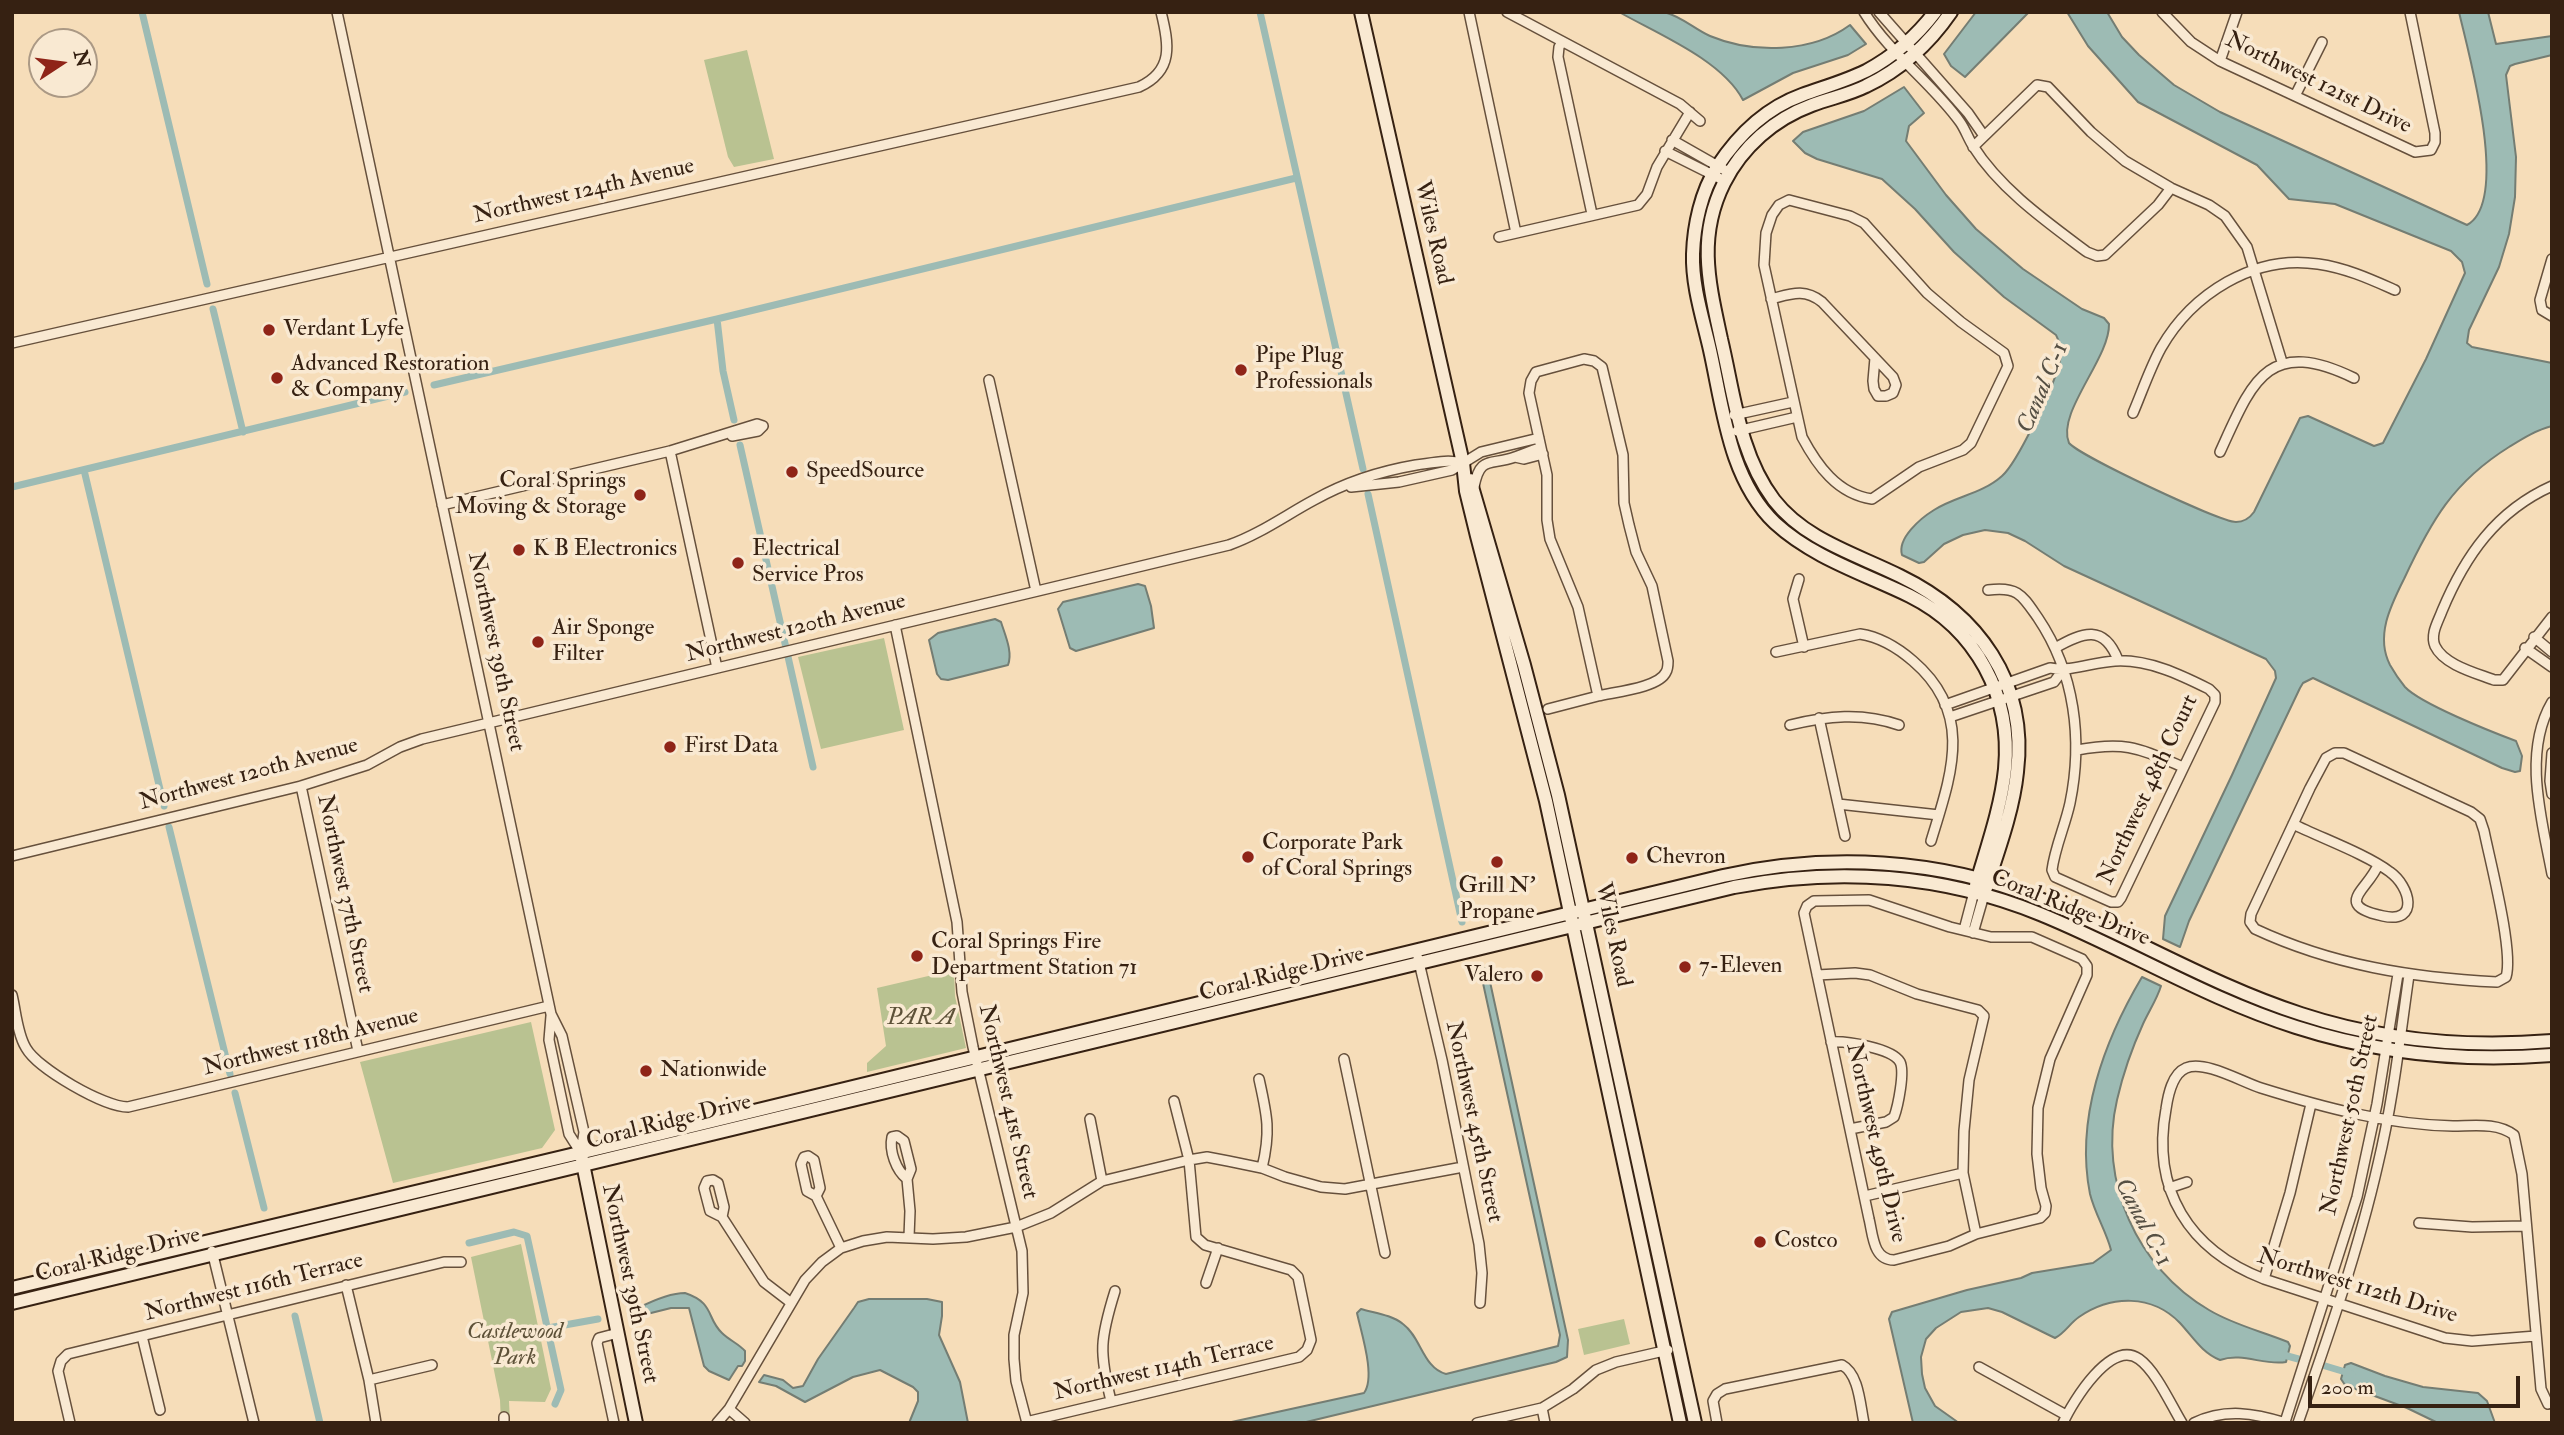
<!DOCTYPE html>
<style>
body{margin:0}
#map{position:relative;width:2564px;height:1435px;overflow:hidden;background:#f6ddb9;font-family:"IM FELL Double Pica",serif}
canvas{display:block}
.frame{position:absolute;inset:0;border:14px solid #362112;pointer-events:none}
.north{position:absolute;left:28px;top:28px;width:70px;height:70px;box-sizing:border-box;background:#f9e9d2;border:2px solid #ab9985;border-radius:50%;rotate:77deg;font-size:19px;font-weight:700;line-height:28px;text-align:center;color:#362112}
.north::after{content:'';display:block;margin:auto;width:24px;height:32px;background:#8f2418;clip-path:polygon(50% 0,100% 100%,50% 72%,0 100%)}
.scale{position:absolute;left:2308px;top:1376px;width:212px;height:32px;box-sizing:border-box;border:4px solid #362112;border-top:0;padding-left:9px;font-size:21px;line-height:24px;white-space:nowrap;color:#362112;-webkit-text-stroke:5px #f9e9d2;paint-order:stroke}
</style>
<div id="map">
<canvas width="2564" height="1435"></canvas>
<div class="frame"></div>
<div class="north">N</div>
<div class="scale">200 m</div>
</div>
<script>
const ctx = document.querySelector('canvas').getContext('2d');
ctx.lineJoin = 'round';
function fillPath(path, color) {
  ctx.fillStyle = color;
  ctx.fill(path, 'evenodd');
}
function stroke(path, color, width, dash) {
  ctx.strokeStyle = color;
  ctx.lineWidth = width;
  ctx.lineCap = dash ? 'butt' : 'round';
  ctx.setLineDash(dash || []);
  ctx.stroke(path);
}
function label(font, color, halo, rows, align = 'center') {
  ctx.font = font + ' "IM FELL Double Pica",serif';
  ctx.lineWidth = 7;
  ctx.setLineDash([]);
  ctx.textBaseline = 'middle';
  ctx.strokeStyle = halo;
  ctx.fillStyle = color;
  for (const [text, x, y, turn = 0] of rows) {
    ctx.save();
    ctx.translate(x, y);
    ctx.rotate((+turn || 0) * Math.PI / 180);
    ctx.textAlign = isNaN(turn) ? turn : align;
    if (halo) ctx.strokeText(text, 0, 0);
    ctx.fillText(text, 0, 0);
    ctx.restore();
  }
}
const green = new Path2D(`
 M747 50 774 159 734 167 728 157 704 60Z
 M884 638 904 730 821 749 798 657Z
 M954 970 955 996 966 1048 867 1072V1063L886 1046 877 988Z
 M531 1022 555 1130 542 1148 393 1183 360 1062Z
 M521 1244 551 1389 545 1402 509 1401 510 1423H501L500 1400 471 1257Z
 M1624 1319 1630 1344 1584 1355 1578 1329Z`);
const water = new Path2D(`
 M1619 12C1633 12 1653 9 1667 13 1682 17 1696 30 1710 36 1753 54 1812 53 1850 25L1866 44 1848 55 1793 73 1743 100C1722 60 1658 34 1619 12Z
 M1976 12H2029L1965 77 1951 66 1944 54Z
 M2067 12H2107L2122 37 2139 55 2174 85 2220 112 2467 225C2511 201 2468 52 2459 12H2488L2496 44 2552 36V55L2515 64 2510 66 2506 75 2516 157 2515 197 2509 234 2499 267 2469 330 2467 343 2472 347 2552 363V426C2536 430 2522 439 2509 447 2453 482 2431 521 2404 579 2391 605 2375 636 2390 665 2394 672 2400 681 2405 687 2421 704 2492 732 2516 741L2522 756 2520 771 2515 772 2502 768 2313 678 2303 683 2300 688 2189 921 2180 947 2163 939 2165 916 2232 775 2276 678 2275 671 2266 659 2064 566 2025 541 2008 533 1985 530 1963 535 1944 544 1924 562 1919 563 1902 555C1897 538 1921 518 1934 510 1956 496 1982 494 2002 476 2018 462 2052 388 2059 366 2062 355 2062 345 2056 335L2004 297 1954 252 1915 209 1882 179 1817 159 1805 153 1793 141 1803 132 1864 111 1904 87 1924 113 1909 126 1906 141 1946 195 1976 229 2023 269 2082 309 2104 318 2109 324C2110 358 2056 413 2069 443 2080 456 2218 521 2236 522 2244 522 2249 519 2254 512L2300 418 2308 416 2374 446 2383 443 2426 359 2465 273 2462 262 2451 251 2335 204 2289 199 2257 165 2138 102 2088 46Z
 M1138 584 1145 586 1151 606 1154 628 1076 651 1070 648 1058 609 1063 602Z
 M995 619 1001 622C1005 635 1013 652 1008 665L948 680 941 679 937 674 929 640 938 633Z
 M1487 968 1568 1340 1567 1357 1556 1362 1302 1423H1227L1364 1393C1376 1377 1361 1332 1357 1313L1361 1309C1375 1313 1392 1315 1403 1324 1421 1337 1423 1368 1446 1374L1558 1346 1560 1335 1481 974 1483 969Z
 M2142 977 2161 986C2157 999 2149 1011 2143 1024 2132 1048 2123 1074 2117 1100 2098 1181 2137 1268 2209 1310 2234 1325 2261 1331 2288 1342L2290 1346 2286 1362C2264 1366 2243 1352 2220 1360 2202 1353 2193 1337 2180 1323 2152 1294 2111 1295 2079 1317 2070 1323 2065 1333 2055 1338L2002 1312 1988 1308 1961 1312 1936 1328 1926 1339 1921 1357 1922 1374 1925 1388 1935 1406 1959 1423H1913L1889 1319 1892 1312 1967 1290 2021 1278 2032 1273 2093 1263 2111 1250C2106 1231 2095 1214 2090 1194 2075 1119 2104 1041 2142 977Z
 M685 1293C715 1303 706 1318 722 1333 729 1340 739 1344 745 1351V1361L742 1366H738L729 1380 709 1371 704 1366 689 1308H671L643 1315 639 1313 638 1308C652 1301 670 1293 685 1293Z
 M869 1299H927L942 1302V1316L939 1335 960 1382 968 1423H909L918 1401V1392L913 1387 880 1370 853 1377 805 1402 776 1386 759 1382 764 1375 783 1380 793 1388 803 1386 818 1359 854 1308 858 1302Z
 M2351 1363 2385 1376 2423 1387 2478 1393 2487 1401 2495 1423H2438L2407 1408 2345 1385 2341 1379 2345 1365Z`);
const canal = new Path2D(`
 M142 12 207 284
 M1260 12 1363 469
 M213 309 243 432
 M717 319 723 371 734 420
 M434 385 717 319 1296 178
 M740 445 813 767
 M84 470 164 806
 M12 487 405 392
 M1368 494 1462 922
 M169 827 230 1074
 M235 1093 264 1208
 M469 1243 514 1232 527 1236 561 1390 555 1404
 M295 1316 320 1423
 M548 1328 598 1319
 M2280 1354 2302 1360
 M2322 1365 2352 1374`);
const street = new Path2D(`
 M337 12 551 1014 562 1036 584 1132 581 1153
 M1469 12 1516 233
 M1507 12 1680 104 1700 121
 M1864 12C1890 54 1932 83 1960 122 1965 129 1968 138 1973 146 2000 189 2047 222 2087 252L2097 256 2105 255 2158 205 2171 188
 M1879 12 1968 113 1984 136
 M2162 12 2191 42 2220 61 2415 152 2431 150 2435 142V133L2410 12
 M1562 42 1559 47 1558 57 1592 214
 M2220 61 2237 12
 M2295 96 2322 42
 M1672 140 1730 173
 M1973 147 2037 85 2048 87 2091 132 2125 161 2171 188 2209 205 2225 216 2247 247 2282 362
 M1665 151 1725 181
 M1789 200 1850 216 1864 223 1927 293 1961 322 2004 353 2008 366 1971 443 1963 450 1919 467 1872 499C1837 494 1817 465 1802 437L1764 265 1766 233 1772 215 1779 205Z
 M1499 237 1638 205 1647 194 1657 167 1690 112
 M2552 259 2540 300 2542 310 2552 316
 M1771 299C1791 294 1804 288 1822 302L1893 377 1896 385 1893 393 1886 396H1878L1874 389 1873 381 1875 358
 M12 343 1139 87C1174 71 1169 44 1161 12
 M989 380 1036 591
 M2133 413C2142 392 2150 368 2161 348 2192 294 2254 254 2318 264 2346 268 2370 279 2395 290
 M1734 415 1793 402
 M1737 431 1797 417
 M732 436 758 431 763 426
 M670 451 717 668
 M2220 452C2252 382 2267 336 2354 378
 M1515 457 1524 459 1543 454
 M2552 486C2496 511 2465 556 2442 611 2438 622 2430 634 2435 646 2444 665 2476 673 2494 680H2503L2552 617
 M1351 487 1399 482 1452 470 1481 452 1539 438
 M1474 487C1480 455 1490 466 1515 457 1524 454 1532 450 1541 448
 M442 505 670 451 757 424 763 426
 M1799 579 1793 599 1804 647
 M895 625 957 922 962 992 973 1047 1022 1251 1023 1293 1014 1335V1359L1016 1381 1027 1423
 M2534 637 2552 652
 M2055 648C2083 632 2104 624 2118 660
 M2525 648 2552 667
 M1776 652 1860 634C1880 637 1898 648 1913 661 1975 714 1951 775 1931 841
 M2552 702C2522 753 2542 820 2552 874
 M1945 705 2050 668C2072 672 2093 662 2115 661 2148 659 2181 675 2209 689L2215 695V702L2121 898 2118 902H2111L2055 877 2052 870C2055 847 2065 826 2070 803 2083 740 2075 673 2038 618 2022 595 2018 586 1988 590
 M1548 709 1598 696 1578 607 1550 539 1547 520V475L1529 393 1531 381 1536 372 1584 359 1594 361 1602 367 1623 455 1624 503 1629 525 1636 552 1652 586 1668 661C1668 665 1668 669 1666 672 1659 688 1614 692 1598 696
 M1950 717 2054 682 2063 670
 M1819 718 1845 836
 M1790 725C1827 716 1862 712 1899 725
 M2077 750C2126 741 2138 748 2183 767
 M2335 753H2344L2471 812 2480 819 2484 831C2490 861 2514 952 2506 977L2497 982C2413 978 2332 965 2255 929L2250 922 2251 914 2310 788 2326 758Z
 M2552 753 2550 781 2552 794
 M301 786 358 1051
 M1838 804 1939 815
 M2293 824C2321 838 2366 854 2390 872 2410 886 2420 924 2383 916 2332 905 2368 890 2378 865
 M12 856 301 786 367 765 400 747 422 739 1229 545C1260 534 1286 515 1314 500 1346 482 1381 471 1416 465 1432 463 1447 459 1463 463
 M1869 900 1950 927 1991 937H2032L2082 959 2087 966V975L2050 1059 2038 1108 2037 1154 2041 1188 2046 1206 2045 1213 2040 1218 1976 1234 1949 1246 1894 1260C1873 1260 1873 1235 1869 1219L1804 913 1807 906 1814 901Z
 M1964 930 1974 892
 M1973 933 1984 895
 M1418 958 1442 1060 1479 1244 1482 1273 1480 1303
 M1817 975 1855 973 1870 975 1917 994 1978 1010 1984 1016 1969 1080 1964 1131 1963 1173 1976 1234
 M12 995C16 1011 17 1033 26 1048 38 1069 104 1107 128 1107L549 1006
 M551 1016 549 1040 569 1134 581 1153
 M1831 1042C1846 1041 1892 1048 1900 1062 1905 1072 1898 1106 1894 1117L1886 1122 1850 1129
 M1344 1059 1385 1253
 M1259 1079C1267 1115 1271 1131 1262 1168
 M1090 1119 1102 1181
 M907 1179C896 1170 889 1151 892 1137L897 1136 904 1141 911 1169 907 1179 910 1211 909 1237
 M2169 1188 2187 1182
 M816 1196 807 1191 801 1164 804 1157 808 1156 814 1160 820 1188 816 1196 841 1248
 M1865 1196 1963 1173
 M722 1217 710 1211 704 1188 707 1181 713 1180 718 1183 724 1207 722 1217 764 1282 790 1302
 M2419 1223 2472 1227 2526 1226
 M212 1251 254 1423
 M2264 1279 2290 1193 2311 1104
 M1206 1283 1218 1248
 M346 1285 369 1380 376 1423
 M142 1336 160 1410
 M2536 1336 2472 1341 2445 1338 2264 1279C2189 1250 2151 1190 2166 1109 2168 1095 2172 1074 2186 1068 2205 1060 2242 1082 2261 1088 2322 1107 2388 1125 2453 1126 2473 1126 2497 1122 2514 1135L2522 1174 2541 1389 2548 1404
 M1979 1367 2066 1415
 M369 1380 432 1365
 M1111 1401C1099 1352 1100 1339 1115 1291
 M1542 1408 1545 1423
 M729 1409 745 1423
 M504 1417V1423
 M1026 1422 1299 1357 1307 1350 1311 1340 1298 1277 1291 1270 1205 1245 1196 1237 1189 1160 1174 1101
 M2285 1422 2357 1197 2377 1104 2398 974
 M70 1423 58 1371 61 1361 68 1354 444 1262H461
 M614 1423 597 1343 599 1338 618 1333
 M717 1423 729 1409 805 1280 822 1262 841 1248 863 1241 887 1237 933 1239 966 1237 1016 1227 1051 1213 1102 1181 1189 1160 1207 1157 1228 1161 1262 1168 1285 1177 1321 1187 1345 1189 1463 1167
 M1477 1423 1542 1408 1573 1389 1596 1370 1616 1362 1668 1350
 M1717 1423 1713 1401 1717 1394 1725 1389 1842 1365C1859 1374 1860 1404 1864 1423
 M2063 1423C2073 1401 2111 1339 2139 1359 2156 1371 2171 1405 2182 1423
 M2194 1423C2225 1408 2254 1413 2286 1423
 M2298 1423C2328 1337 2358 1252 2378 1164 2393 1102 2400 1038 2409 975`);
const secondary = new Path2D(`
 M1361 12 1463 463 1466 491 1477 536 1546 801 1680 1423
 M1935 12C1916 37 1894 56 1866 71 1846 81 1824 87 1802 95 1766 108 1738 135 1717 167 1701 192 1694 225 1693 254 1692 286 1703 319 1710 350 1723 408 1729 479 1775 523 1813 558 1865 574 1910 596 1976 629 2012 696 2005 769 2001 808 1987 847 1976 885
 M1951 12C1929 44 1900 70 1866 86 1848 95 1830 98 1812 105 1774 119 1742 147 1724 183 1697 237 1709 283 1721 339 1734 393 1739 454 1774 500 1805 540 1856 554 1900 576 1978 614 2028 682 2017 772 2013 811 1998 851 1986 888
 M1470 480 1524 665 1558 795 1695 1423
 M582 1159 636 1423
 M12 1288 659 1134 1723 876C1828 853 1939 858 2040 899 2128 934 2211 985 2301 1014 2383 1041 2466 1048 2552 1041
 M12 1303 1734 887C1837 867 1942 874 2040 914 2126 949 2207 999 2296 1027 2380 1054 2465 1062 2552 1055`);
const markers = [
 [269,330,7,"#8f2418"],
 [1241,370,7,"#8f2418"],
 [277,378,7,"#8f2418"],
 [792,472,7,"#8f2418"],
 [640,495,7,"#8f2418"],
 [519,550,7,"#8f2418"],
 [738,563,7,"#8f2418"],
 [538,642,7,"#8f2418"],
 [670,747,7,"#8f2418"],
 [1248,857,7,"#8f2418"],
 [1632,858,7,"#8f2418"],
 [1497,862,7,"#8f2418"],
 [917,956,7,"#8f2418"],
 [1685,967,7,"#8f2418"],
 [1537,976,7,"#8f2418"],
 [646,1071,7,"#8f2418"],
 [1760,1242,7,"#8f2418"]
];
const streetNames = [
 ["Northwest 121st Drive",2318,84,26],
 ["Northwest 124th Avenue",584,192,-13],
 ["Wiles Road",1432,233,77],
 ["Northwest 120th Avenue",796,629,-14],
 ["Northwest 39th Street",495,652,78],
 ["Northwest 120th Avenue",249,775,-15],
 ["Northwest 48th Court",2149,790,-65],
 ["Northwest 37th Street",344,894,78],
 ["Coral Ridge Drive",2070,909,22],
 ["Wiles Road",1612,935,78],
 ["Coral Ridge Drive",1282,975,-14],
 ["Northwest 118th Avenue",311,1043,-14],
 ["Northwest 41st Street",1007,1102,77],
 ["Northwest 50th Street",2351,1115,-78],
 ["Northwest 45th Street",1473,1122,78],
 ["Coral Ridge Drive",669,1123,-14],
 ["Northwest 49th Drive",1875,1143,77],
 ["Coral Ridge Drive",118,1256,-14],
 ["Northwest 39th Street",629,1284,78],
 ["Northwest 112th Drive",2357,1287,17],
 ["Northwest 116th Terrace",254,1288,-14],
 ["Northwest 114th Terrace",1164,1369,-13]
];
const poiNames = [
 ["Verdant Lyfe",283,330],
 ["Pipe Plug",1255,357],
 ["Professionals",1255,383],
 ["Advanced Restoration",291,365],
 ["& Company",291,391],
 ["SpeedSource",806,472],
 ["Coral Springs",626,482,"right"],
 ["Moving & Storage",626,508,"right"],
 ["K B Electronics",533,550],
 ["Electrical",752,550],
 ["Service Pros",752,576],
 ["Air Sponge",552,629],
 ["Filter",552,655],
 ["First Data",684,747],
 ["Corporate Park",1262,844],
 ["of Coral Springs",1262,870],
 ["Chevron",1646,858],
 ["Grill N'",1497,887,"center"],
 ["Propane",1497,913,"center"],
 ["Coral Springs Fire",931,943],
 ["Department Station 71",931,969],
 ["7-Eleven",1699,967],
 ["Valero",1523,976,"right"],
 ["Nationwide",660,1071],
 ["Costco",1774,1242]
];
const parkNames = [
 ["PAR A",921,1019],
 ["Castlewood",515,1333],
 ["Park",515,1359]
];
const waterNames = [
 ["Canal C-1",2044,388,-67],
 ["Canal C-1",2142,1223,62]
];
fillPath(green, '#b9c291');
fillPath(water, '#9dbbb4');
stroke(water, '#747d73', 2);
stroke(canal, '#9dbbb4', 7);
stroke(street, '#66503c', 12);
stroke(secondary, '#362112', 16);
stroke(street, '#f9e9d2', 9);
stroke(secondary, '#f9e9d2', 12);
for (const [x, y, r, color] of markers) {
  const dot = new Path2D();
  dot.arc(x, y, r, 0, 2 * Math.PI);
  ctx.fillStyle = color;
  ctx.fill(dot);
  stroke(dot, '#f9e9d2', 2.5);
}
label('23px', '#362112', '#f9e9d2', streetNames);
label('23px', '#362112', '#f9e9d2', poiNames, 'left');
label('italic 23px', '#5d5138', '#f9e9d2', parkNames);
label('italic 24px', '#554f43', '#f9e9d2', waterNames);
</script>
